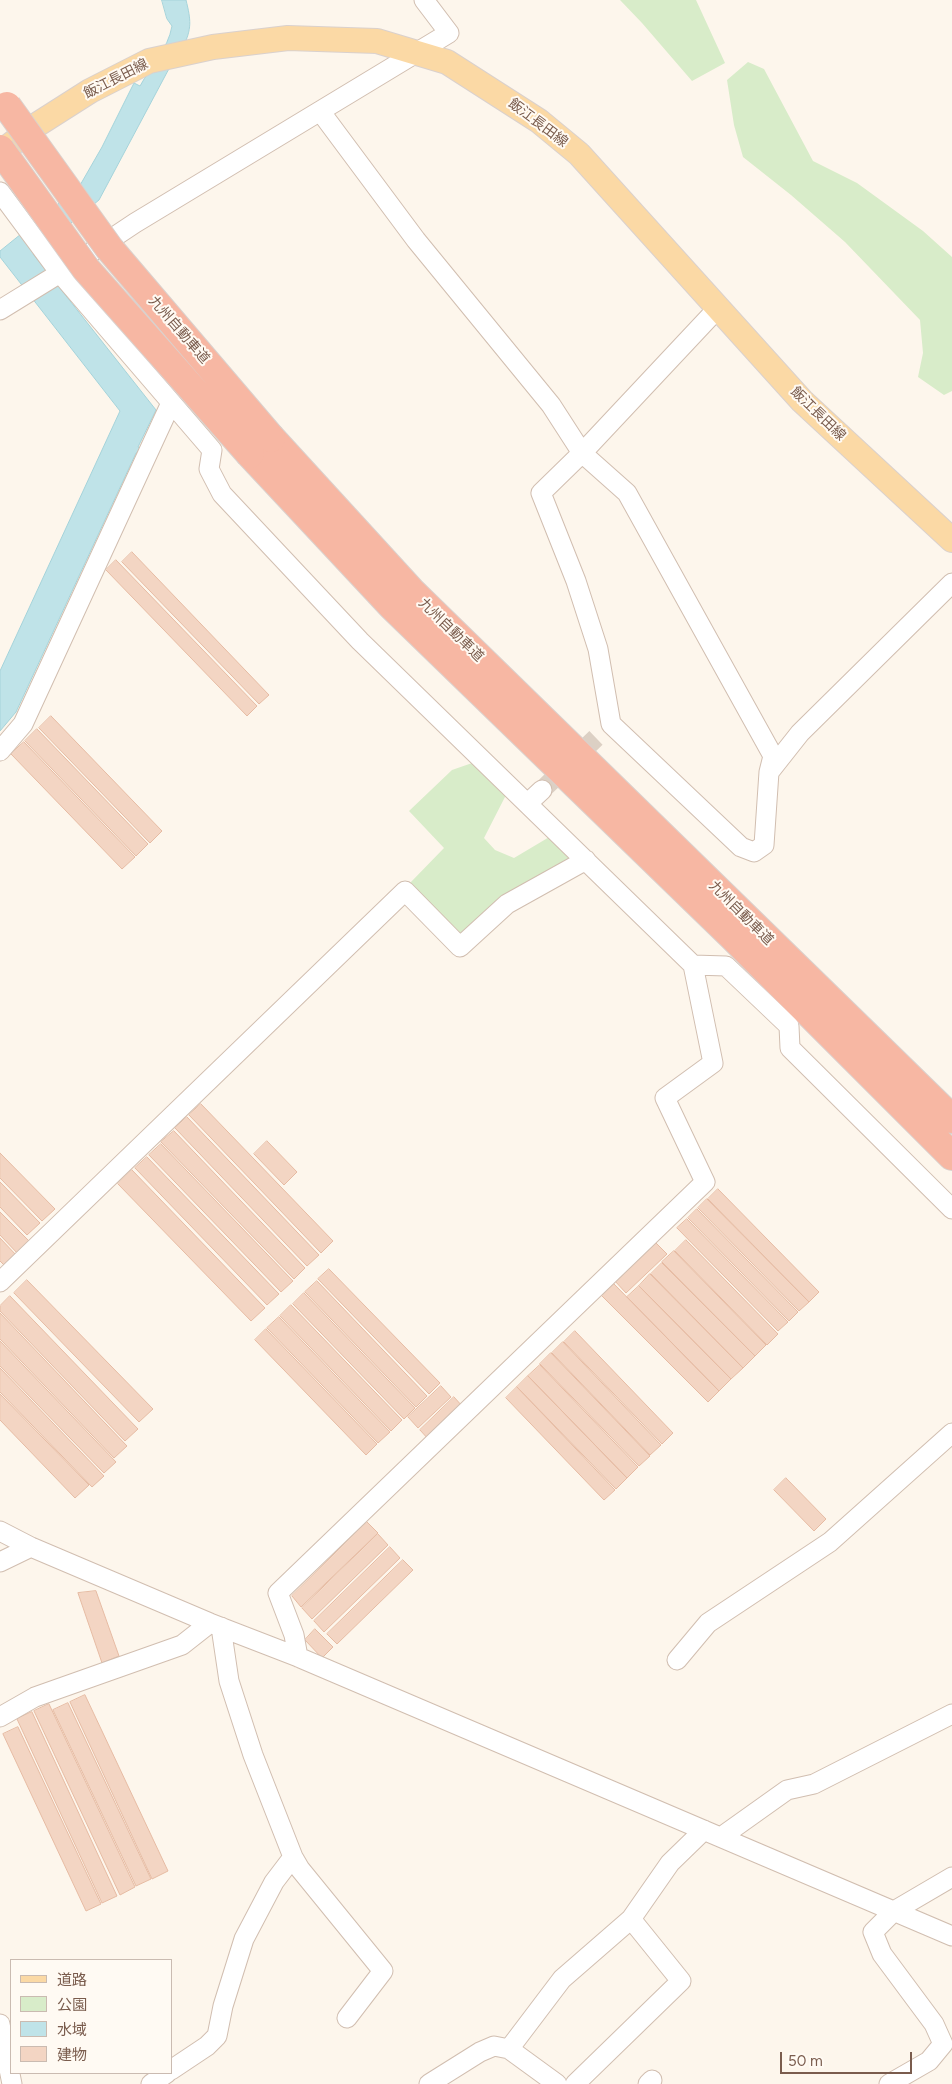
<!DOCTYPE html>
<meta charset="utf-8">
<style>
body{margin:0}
#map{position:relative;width:952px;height:2084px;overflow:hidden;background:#fdf6ec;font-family:Figtree,"Noto Sans JP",sans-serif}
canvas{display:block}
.legend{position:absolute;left:10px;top:1959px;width:162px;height:115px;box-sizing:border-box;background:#fffaf3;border:1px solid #cabbb1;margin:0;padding:6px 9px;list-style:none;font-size:15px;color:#7a5c4d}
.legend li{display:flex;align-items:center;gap:10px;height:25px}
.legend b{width:25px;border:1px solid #cabbb1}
.scale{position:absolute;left:780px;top:2052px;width:132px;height:22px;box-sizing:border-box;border:2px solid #7a5c4d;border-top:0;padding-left:6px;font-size:15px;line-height:18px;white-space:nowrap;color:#7a5c4d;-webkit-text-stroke:4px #fffaf3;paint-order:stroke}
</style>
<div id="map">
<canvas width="952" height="2084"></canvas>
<ul class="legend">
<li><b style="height:6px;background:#fbd9a5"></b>道路</li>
<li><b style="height:14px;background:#d8ecc9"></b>公園</li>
<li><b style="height:14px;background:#bfe3e8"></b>水域</li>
<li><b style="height:14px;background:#f3d5c3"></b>建物</li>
</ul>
<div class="scale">50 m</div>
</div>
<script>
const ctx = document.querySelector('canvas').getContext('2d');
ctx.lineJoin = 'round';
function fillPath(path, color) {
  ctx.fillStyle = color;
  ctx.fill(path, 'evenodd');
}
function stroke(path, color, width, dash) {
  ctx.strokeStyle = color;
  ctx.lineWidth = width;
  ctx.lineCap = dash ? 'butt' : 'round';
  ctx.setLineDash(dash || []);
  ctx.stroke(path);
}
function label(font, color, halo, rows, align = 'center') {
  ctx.font = font + ' Figtree,"Noto Sans JP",sans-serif';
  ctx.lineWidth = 4;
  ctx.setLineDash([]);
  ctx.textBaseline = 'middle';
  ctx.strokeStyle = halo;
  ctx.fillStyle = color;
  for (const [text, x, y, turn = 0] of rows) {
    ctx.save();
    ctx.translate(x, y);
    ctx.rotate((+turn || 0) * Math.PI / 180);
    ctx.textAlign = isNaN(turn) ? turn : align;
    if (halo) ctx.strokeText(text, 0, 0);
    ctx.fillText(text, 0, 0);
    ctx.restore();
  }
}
const green = new Path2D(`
 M620 0H696L725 63 692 81 642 23Z
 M748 62 764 69 813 161 857 183 923 231 952 257V391L944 395 918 377 923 353 920 320 845 242 791 195 743 157 734 125 727 80Z
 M475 762 506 795 484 838 495 850 514 858 551 836 573 857 464 939 410 883 444 848 409 811 452 770Z`);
const water = new Path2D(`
 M162 0H186C191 20 192 29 183 47L180 48 99 200 33 254 156 410 138 447 141 449 139 453H136L16 712 0 731V671L120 411 0 257V251L79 187 102 147 134 83 140 86C151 66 168 49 172 26L167 19Z`);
const building = new Path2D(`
 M132 552 269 695 259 704 122 562Z
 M116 560 257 706 247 716 106 570Z
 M51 716 162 831 150 843 39 728Z
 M37 729 148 844 136 856 25 741Z
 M24 742 135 857 122 869 11 754Z
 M201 1104 333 1241 321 1253 189 1115Z
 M187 1117 319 1255 307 1266 175 1128Z
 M174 1131 305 1268 294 1279 161 1142Z
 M267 1141 297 1172 284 1185 254 1154Z
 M161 1144 293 1281 281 1292 149 1155Z
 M0 1153 55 1209 42 1221 0 1178Z
 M147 1157 279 1294 267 1305 135 1168Z
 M132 1170 265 1308 251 1321 118 1184Z
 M0 1182 40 1223 27 1235 0 1207Z
 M718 1189 819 1292 809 1302 708 1199Z
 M707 1199 809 1302 799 1311 698 1208Z
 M697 1209 798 1312 789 1321 688 1218Z
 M0 1212 31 1243 19 1255 0 1235Z
 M687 1219 788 1322 778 1331 677 1228Z
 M0 1238 17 1256 6 1267 0 1261Z
 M686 1240 778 1334 767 1345 675 1251Z
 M654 1241 667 1254 626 1293 614 1280Z
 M674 1251 766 1345 755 1356 662 1262Z
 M662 1263 755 1356 743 1368 651 1274Z
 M329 1269 440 1383 429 1394 318 1279Z
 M650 1274 743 1368 731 1379 639 1286Z
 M27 1280 153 1409 139 1422 14 1293Z
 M317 1281 427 1396 416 1407 305 1292Z
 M614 1284 719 1391 708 1402 602 1296Z
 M639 1286 731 1379 719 1391 627 1297Z
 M304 1293 415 1408 404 1419 293 1304Z
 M10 1296 138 1429 125 1441 0 1311V1306Z
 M291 1305 402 1420 391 1431 280 1316Z
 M0 1313 127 1446 114 1458 0 1339Z
 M279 1317 390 1432 378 1443 267 1328Z
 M266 1329 377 1444 366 1455 255 1340Z
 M575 1331 673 1433 662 1444 564 1342Z
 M0 1341 116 1462 104 1473 0 1366Z
 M563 1342 661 1445 650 1455 552 1353Z
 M551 1353 650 1456 639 1466 540 1364Z
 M540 1365 638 1467 627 1478 528 1376Z
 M0 1368 104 1476 92 1487 0 1392Z
 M528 1376 627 1478 616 1489 517 1387Z
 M441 1386 451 1397 418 1428 408 1417Z
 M517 1387 615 1490 604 1500 506 1398Z
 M0 1394 89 1485 75 1498 0 1420Z
 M454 1397 463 1407 429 1440 420 1430Z
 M786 1478 826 1519 814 1531 774 1490Z
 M367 1522 378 1533 301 1607 292 1596Z
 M378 1534 388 1545 312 1619 302 1608Z
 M390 1547 400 1558 324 1632 314 1621Z
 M403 1560 413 1570 337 1644 327 1634Z
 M96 1591 119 1656 102 1663 78 1593Z
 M315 1629 333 1647 322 1658 305 1640Z
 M85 1695 168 1871 152 1879 70 1702Z
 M68 1703 151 1879 136 1886 53 1710Z
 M49 1704 135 1887 120 1895 34 1711Z
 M32 1712 117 1896 102 1903 17 1719Z
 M18 1727 101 1904 86 1911 3 1734Z`);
const minorTunnel = new Path2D(`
 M542 790 600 734`);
const minor = new Path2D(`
 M320 111 416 240 551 405 582 453 627 493 773 756 769 772 764 845 754 852 741 847 611 724 598 649 576 581 541 493 582 453 718 308
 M0 192 60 273 212 450 209 469 222 494 360 641 693 965 713 1063 665 1098 705 1182 278 1593 294 1635 298 1657
 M0 310 60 273 135 223 449 33 424 0
 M0 751 23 724 171 403
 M770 771 800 733 952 583
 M528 803 542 790
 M693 965 726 966 789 1026 790 1048 952 1209
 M0 1282 405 891 460 947 507 904 586 860
 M0 1531 31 1547 210 1623 298 1657 952 1936
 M0 1562 31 1547
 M221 1627 229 1681 253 1755 293 1857 300 1869 383 1971 347 2018
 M677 1660 708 1623 830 1542 952 1433
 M0 1717 35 1697 182 1645 210 1623
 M721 1837 787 1790 814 1784 952 1714
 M0 2024 12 2084
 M509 2049 562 1979 631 1919 670 1863 704 1830
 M171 2070 207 2046 217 2036 223 2006 244 1939 274 1882 293 1857
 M151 2084 167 2073
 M429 2084 480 2052 494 2046 509 2049 557 2084
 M575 2084 681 1981 631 1919
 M648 2084 652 2080
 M889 2084 929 2061 943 2044 934 2024 882 1954 873 1932 894 1911 952 1877`);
const major = new Path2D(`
 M0 153 35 126 90 91 149 61 213 47 288 38 377 41 447 62 539 121 579 154 802 401 952 540`);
const highway = new Path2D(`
 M271 438 411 591 952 1119
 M250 454 392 606 732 936 952 1156`);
const highwayBridge = new Path2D(`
 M7 106 109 248 271 438
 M0 149 86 269 250 454`);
const streetNames = [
 ["飯江長田線",116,79,-27],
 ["飯江長田線",538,123,37],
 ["九州自動車道",179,330,49],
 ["飯江長田線",818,414,44],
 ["九州自動車道",451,630,44],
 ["九州自動車道",741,913,45]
];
fillPath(green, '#d8ecc9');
fillPath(water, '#bfe3e8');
stroke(water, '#a5d3da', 1);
fillPath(building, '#f3d5c3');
stroke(building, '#e6bba3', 1);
stroke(minorTunnel, '#dcd0c4', 19, [19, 9]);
stroke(minor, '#d1beb0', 21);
stroke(major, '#dad1cd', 26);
stroke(highway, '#dad1cd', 30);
stroke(minor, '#fff', 19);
stroke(major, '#fbd9a5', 24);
stroke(highway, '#f7b7a3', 28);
stroke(highwayBridge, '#dad1cd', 30, []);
stroke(highwayBridge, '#f7b7a3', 28);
label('14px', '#7a5c4d', '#fffaf3', streetNames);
</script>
